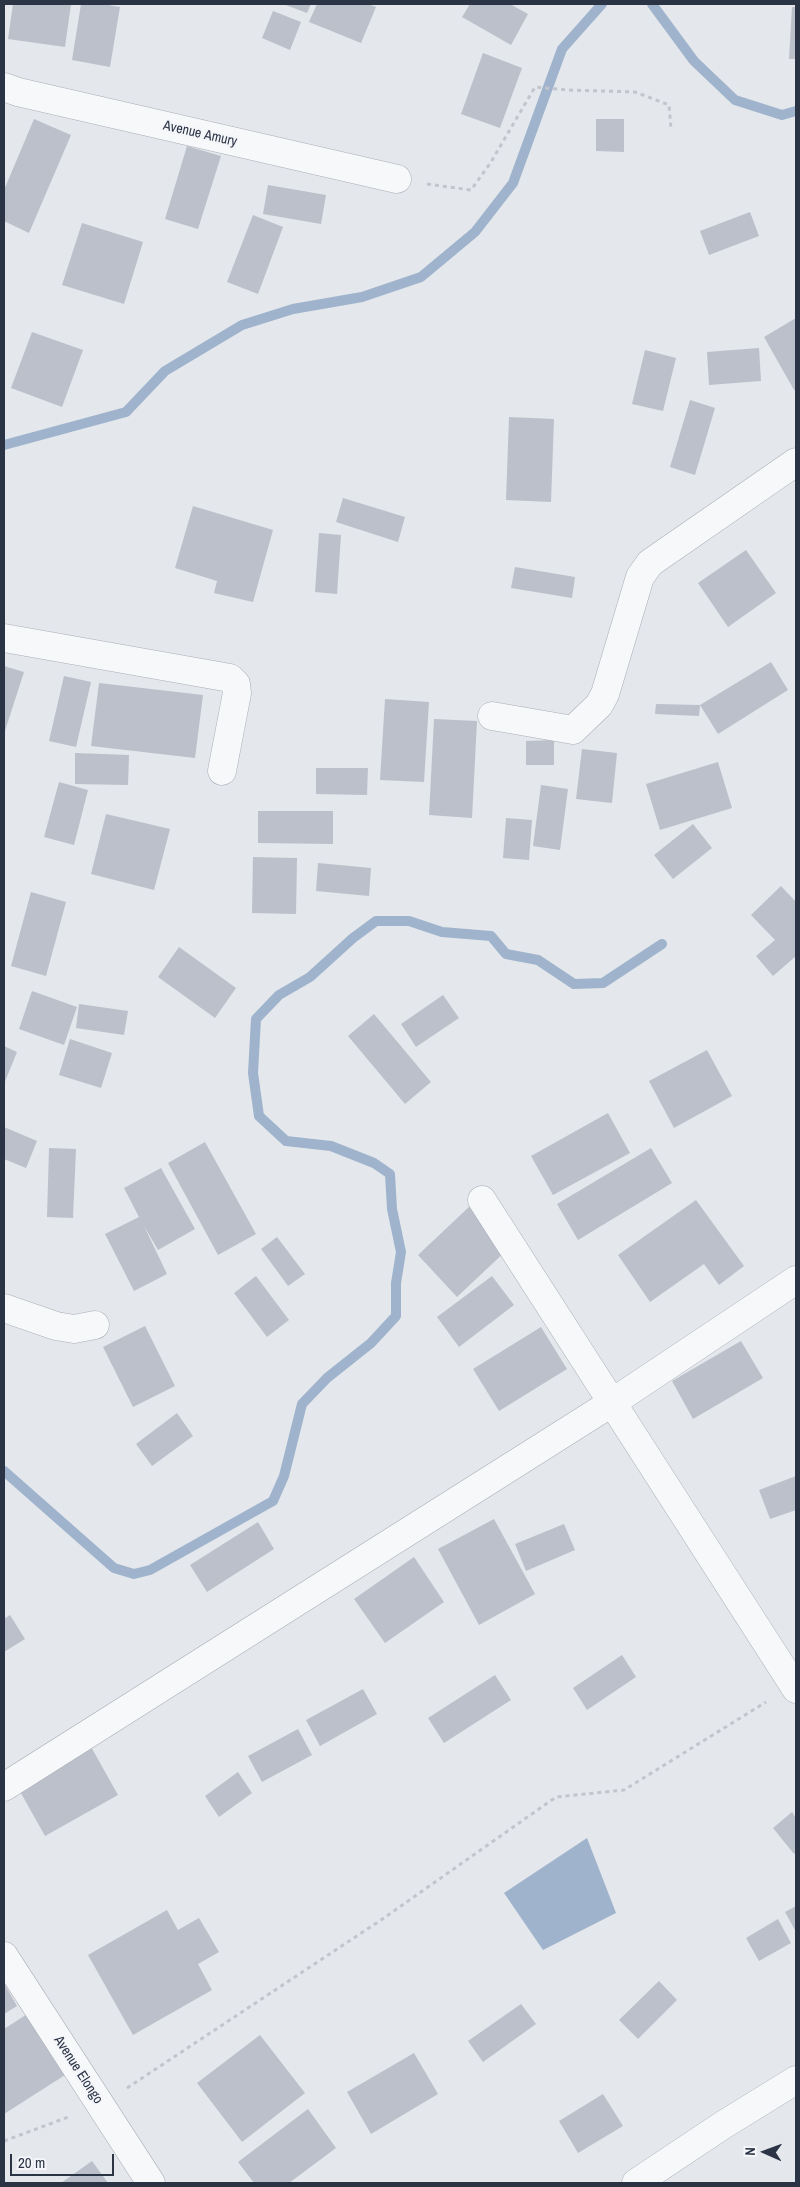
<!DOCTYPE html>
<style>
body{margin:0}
#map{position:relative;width:800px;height:2187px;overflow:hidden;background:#e4e7ec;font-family:"Archivo Narrow",sans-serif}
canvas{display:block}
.frame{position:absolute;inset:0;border:5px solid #2b3445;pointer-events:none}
.north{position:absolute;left:740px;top:2127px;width:50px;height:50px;-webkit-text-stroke:4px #f4f6f9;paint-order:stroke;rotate:272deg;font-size:14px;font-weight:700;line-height:20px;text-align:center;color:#2b3445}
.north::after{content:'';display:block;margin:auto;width:18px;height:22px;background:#2b3445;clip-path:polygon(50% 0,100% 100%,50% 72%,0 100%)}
.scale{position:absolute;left:10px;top:2154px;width:104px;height:22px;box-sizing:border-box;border:2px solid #2b3445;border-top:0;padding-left:6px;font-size:15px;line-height:18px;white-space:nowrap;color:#2b3445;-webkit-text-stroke:4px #f4f6f9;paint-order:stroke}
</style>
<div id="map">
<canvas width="800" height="2187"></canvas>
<div class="frame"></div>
<div class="north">N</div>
<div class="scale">20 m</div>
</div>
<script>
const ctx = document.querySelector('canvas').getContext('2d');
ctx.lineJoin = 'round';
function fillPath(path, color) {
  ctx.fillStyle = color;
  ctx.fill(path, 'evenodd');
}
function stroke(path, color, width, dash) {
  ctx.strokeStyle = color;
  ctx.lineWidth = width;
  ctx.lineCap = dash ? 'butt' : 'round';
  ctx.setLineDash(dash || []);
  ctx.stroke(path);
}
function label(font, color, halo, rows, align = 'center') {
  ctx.font = font + ' "Archivo Narrow",sans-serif';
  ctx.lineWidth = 4.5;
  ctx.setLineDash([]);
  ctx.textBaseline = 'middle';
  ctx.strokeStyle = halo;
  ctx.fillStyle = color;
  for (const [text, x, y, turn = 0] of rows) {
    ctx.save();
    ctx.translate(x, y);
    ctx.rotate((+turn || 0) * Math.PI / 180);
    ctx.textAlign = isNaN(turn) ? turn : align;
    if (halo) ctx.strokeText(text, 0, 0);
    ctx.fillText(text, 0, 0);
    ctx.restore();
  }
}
const water = new Path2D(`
 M587 1838 616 1913 543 1950 504 1893Z`);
const stream = new Path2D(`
 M652 4 694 61 735 100 782 115 796 111
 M4 445 126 412 165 371 242 325 293 309 362 297 421 277 475 232 513 183 562 49 602 4
 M4 1471 114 1568 134 1574 150 1570 273 1501 284 1476 302 1404 327 1378 371 1343 396 1316V1283L401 1252 392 1209 390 1174 374 1163 331 1146 286 1141 259 1116 253 1073 256 1019 279 995 310 977 353 938 376 921H409L442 932 491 936 506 954 538 960 574 984 603 983 662 944`);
const building = new Path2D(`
 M13 4H71L65 47 8 39Z
 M81 4H102L120 7 110 67 72 60Z
 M283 4H311L307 13Z
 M317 4H368L376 7 361 43 309 22Z
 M470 4H510L528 14 511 45 462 17Z
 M792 7H796V59H789Z
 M273 11 301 22 290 50 262 38Z
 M483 53 522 68 500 128 461 114Z
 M34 119 71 135 29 233 4 221V190Z
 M596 119H624V152L596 151Z
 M187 146 221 156 198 229 165 219Z
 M268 185 326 195 321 224 263 214Z
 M750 212 759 236 709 255 700 231Z
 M253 215 283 227 258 294 227 282Z
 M82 223 143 242 124 304 62 285Z
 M796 318V389L794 390 764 337Z
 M32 332 83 350 62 407 11 388Z
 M759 348 761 381 709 385 707 352Z
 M645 350 676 358 663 411 632 404Z
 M690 400 715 408 695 475 670 467Z
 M509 417 554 419 551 502 506 500Z
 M343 498 405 517 398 542 336 522Z
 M193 506 273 530 253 602 214 593 217 581 175 568Z
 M319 533 341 535 337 594 315 592Z
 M746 550 776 593 728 627 698 583Z
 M515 567 575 577 572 598 511 588Z
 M771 662 788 690 718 734 700 705Z
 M4 666 24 672 4 734Z
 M64 676 91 682 76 747 49 741Z
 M99 683 203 695 195 758 91 746Z
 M385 699 429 702 424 782 380 780Z
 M656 704 700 705 699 716 655 714Z
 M434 719 477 721 472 818 429 815Z
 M554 740V765H526V741Z
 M582 749 617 753 612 803 576 799Z
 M75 753 129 755 128 785 75 784Z
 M718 762 732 808 660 830 646 784Z
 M316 768H368L367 795 316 794Z
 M59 782 88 790 74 845 44 837Z
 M541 785 568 789 560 850 533 846Z
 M258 811H333V844L258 843Z
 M106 814 170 829 154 890 91 874Z
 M506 818 532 820 529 860 503 858Z
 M693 824 712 848 673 879 654 855Z
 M253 857 297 858 296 914 252 913Z
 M318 863 371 868 369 896 316 891Z
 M781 886 796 902V956L773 976 756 956 775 940 751 915Z
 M31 892 66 902 46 976 11 966Z
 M179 947 236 988 215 1018 158 977Z
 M32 991 77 1007 64 1045 19 1029Z
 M443 995 459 1018 416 1047 401 1024Z
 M79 1004 128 1011 124 1035 76 1028Z
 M374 1014 431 1082 405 1104 348 1036Z
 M70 1039 112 1053 101 1088 59 1075Z
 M4 1046 17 1052 4 1084Z
 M707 1050 732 1096 674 1128 649 1081Z
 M608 1113 630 1153 553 1195 531 1156Z
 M4 1127 37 1141 26 1168 4 1159Z
 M205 1142 256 1234 218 1255 168 1163Z
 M49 1148 76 1149 73 1218 47 1217Z
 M651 1148 672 1183 578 1240 557 1204Z
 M161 1168 195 1229 158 1250 144 1226 167 1274 134 1291 105 1234 139 1217 124 1188Z
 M696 1200 744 1266 719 1285 704 1264 650 1302 618 1255Z
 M470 1206 509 1248 457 1297 418 1255Z
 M277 1237 305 1274 288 1286 261 1249Z
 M256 1276 289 1320 267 1337 234 1293Z
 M492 1276 514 1305 459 1347 437 1317Z
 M145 1326 175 1386 133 1407 103 1347Z
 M541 1327 567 1369 499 1411 473 1369Z
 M741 1341 763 1378 693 1419 672 1381Z
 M177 1413 193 1436 152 1466 136 1444Z
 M796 1476V1510L770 1519 759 1490Z
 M494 1519 535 1594 479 1625 438 1549Z
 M258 1522 274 1549 207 1592 190 1565Z
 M564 1524 575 1550 526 1571 515 1544Z
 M414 1557 444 1602 385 1643 354 1599Z
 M10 1615 25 1639 4 1652V1619Z
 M622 1655 636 1677 587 1710 573 1688Z
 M495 1675 511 1700 444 1743 428 1718Z
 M363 1689 377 1714 320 1746 306 1720Z
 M298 1729 312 1755 262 1782 248 1756Z
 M90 1745 118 1795 45 1836 17 1786Z
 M238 1772 252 1793 219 1817 205 1796Z
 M792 1812 796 1818V1852L794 1854 773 1828Z
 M796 1906V1932L785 1912Z
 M167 1910 178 1930 199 1918 219 1952 198 1964 212 1990 133 2035 88 1955Z
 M778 1919 791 1943 759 1961 746 1938Z
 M659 1981 677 2000 638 2039 619 2020Z
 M4 1983 17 2006 4 2014Z
 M521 2004 536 2024 483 2062 468 2041Z
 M38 2007 76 2068 4 2114V2029Z
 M260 2035 305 2093 242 2142 197 2083Z
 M414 2053 438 2094 371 2134 347 2092Z
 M603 2094 623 2126 578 2153 559 2121Z
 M308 2109 336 2148 289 2183H254L238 2162Z
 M92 2161 108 2183H61Z`);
const path = new Path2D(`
 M427 184 471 190 491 162 535 87 568 90 635 92 669 105 671 129
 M127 2088 381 1920 556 1797 624 1790 766 1702
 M4 2141 71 2116`);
const minor = new Path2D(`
 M4 87 18 92 397 179
 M4 638 230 678 236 684 237 693 222 771
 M492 716 573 730 599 705 605 694 640 577 650 563 796 462
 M482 1200 796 1689
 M4 1308 56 1326 74 1329 95 1325
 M4 1787 613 1402 796 1280
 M4 1956 151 2183
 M636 2183 723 2125 796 2080`);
const streetNames = [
 ["Avenue Amury",200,134,13],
 ["Avenue Elongo",78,2070,57]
];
fillPath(water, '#9fb4cc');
stroke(stream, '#9fb4cc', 10);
fillPath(building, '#bbc0ca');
stroke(minor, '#a9aeb7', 29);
stroke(path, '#c2c5cb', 3, [4, 4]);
stroke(minor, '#f7f8fa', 28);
label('14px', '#2b3445', '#f4f6f9', streetNames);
</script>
